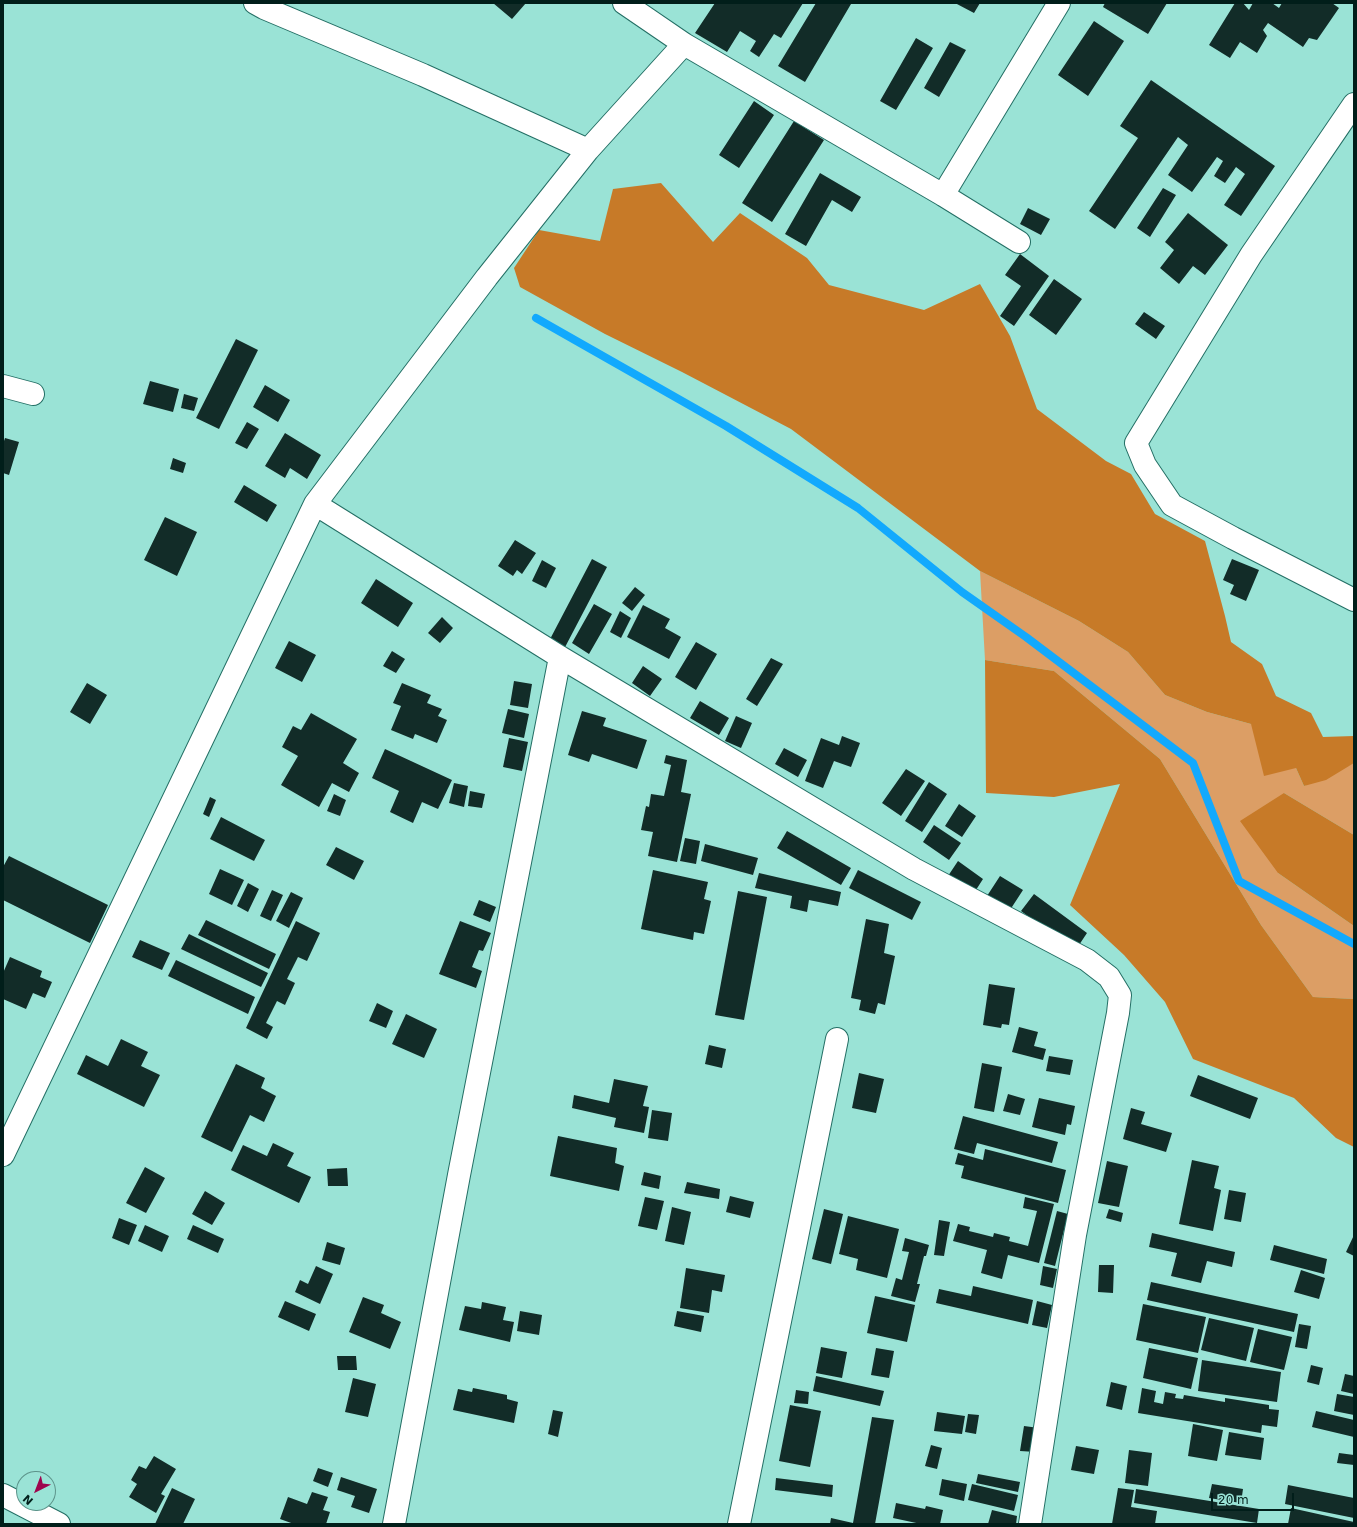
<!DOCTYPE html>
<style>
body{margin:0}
#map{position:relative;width:1357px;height:1527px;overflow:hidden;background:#9ae3d6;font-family:"DejaVu Sans",sans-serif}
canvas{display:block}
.frame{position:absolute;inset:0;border:4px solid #011e1a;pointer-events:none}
.north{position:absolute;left:16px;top:1471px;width:40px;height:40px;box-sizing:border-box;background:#9ae3d6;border:1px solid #5d948b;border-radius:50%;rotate:222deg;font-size:11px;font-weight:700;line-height:16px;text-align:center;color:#011e1a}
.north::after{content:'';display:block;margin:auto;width:14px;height:18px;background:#9e054d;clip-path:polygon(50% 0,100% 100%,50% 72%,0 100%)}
.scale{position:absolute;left:1211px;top:1493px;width:83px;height:18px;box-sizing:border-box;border:2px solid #011e1a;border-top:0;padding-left:5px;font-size:12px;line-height:14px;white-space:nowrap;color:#011e1a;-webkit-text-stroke:3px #9ae3d6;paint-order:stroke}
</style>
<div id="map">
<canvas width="1357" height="1527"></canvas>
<div class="frame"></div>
<div class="north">N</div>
<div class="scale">20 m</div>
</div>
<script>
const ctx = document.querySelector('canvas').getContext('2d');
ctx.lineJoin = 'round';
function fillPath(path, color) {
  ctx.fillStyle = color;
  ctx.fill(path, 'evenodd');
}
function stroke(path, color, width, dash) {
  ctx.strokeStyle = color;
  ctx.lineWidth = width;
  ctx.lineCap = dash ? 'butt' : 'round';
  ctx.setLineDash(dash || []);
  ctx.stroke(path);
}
const green = new Path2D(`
 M980 571 1079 621 1128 652 1165 695 1207 712 1251 724 1296 768 1304 786 1354 763V835L1284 793 1278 873 1354 926V999L1313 997 1261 925 1160 759 1054 671 985 660Z`);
const forest = new Path2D(`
 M661 183 713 242 740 213 807 258 829 285 924 310 980 284 1010 336 1037 409 1106 461 1131 474 1155 514 1205 541 1225 616 1231 642 1262 664 1276 696 1311 713 1323 737 1354 736V763L1326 780 1304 786 1296 768 1264 776 1251 724 1207 712 1165 695 1128 652 1079 621 980 571 791 429 682 372 605 334 520 287 514 268 539 230 600 241 613 189Z
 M985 660 1054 671 1160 759 1261 925 1313 997 1354 999V1147L1336 1138 1294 1098 1193 1059 1165 1002 1124 955 1070 905 1120 784 1054 797 986 793Z
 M1284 793 1354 835V926L1278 873 1240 821Z`);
const stream = new Path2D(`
 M536 318 726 426 858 508 962 592 1026 637 1193 763 1239 881 1354 944`);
const building = new Path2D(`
 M493 3H526L512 19Z
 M715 3H803L781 38 774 34 759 57 750 51 756 41 740 31 727 52 695 33Z
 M816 3H849L851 4 805 82 778 66Z
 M955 3H980L974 13Z
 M1105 3H1167L1148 34 1103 7Z
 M1235 3H1243L1249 10 1253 3H1272L1279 8 1282 3H1332L1339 8 1317 40 1309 38 1303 47 1268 23 1263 30 1267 36 1257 53 1240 42 1230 58 1209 45Z
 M1094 21 1124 41 1088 96 1058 75Z
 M916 38 933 48 896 110 880 101Z
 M950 42 966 50 939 97 924 88Z
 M1151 80 1275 166 1241 216 1224 205 1245 174 1236 167 1225 183 1214 176 1223 161 1217 157 1192 192 1168 175 1188 145 1178 137 1115 229 1089 211 1138 138 1120 126Z
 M754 101 774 115 739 168 719 155Z
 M794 121 824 140 772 222 742 203Z
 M820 173 861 197 852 212 832 200 806 246 785 234Z
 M1163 188 1176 195 1150 237 1137 228Z
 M1028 208 1050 219 1041 235 1020 224Z
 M1188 213 1228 245 1205 275 1193 266 1179 284 1160 268 1174 250 1165 242Z
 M1020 254 1049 276 1014 326 1000 316 1021 286 1005 275Z
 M1054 279 1082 299 1056 335 1029 315Z
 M1144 312 1165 326 1156 339 1135 324Z
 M236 339 258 350 219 429 196 418Z
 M150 381 179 389 173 412 143 404Z
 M265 385 290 400 278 422 253 407Z
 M184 394 198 398 194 411 181 408Z
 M247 422 259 429 247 449 235 443Z
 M285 433 321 455 307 479 290 468 285 478 265 466Z
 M5 438 19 442 9 475 3 473V444Z
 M173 458 186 463 183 473 170 469Z
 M244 485 277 505 267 522 234 502Z
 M165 517 197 532 177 576 144 560Z
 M515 540 536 553 522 574 517 570 513 576 498 566Z
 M592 559 607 567 563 651 548 643Z
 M1232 559 1259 570 1246 601 1230 594 1234 585 1223 580Z
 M542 560 556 568 546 588 532 581Z
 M376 579 413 603 398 627 361 603Z
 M635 587 645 595 632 611 622 603Z
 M594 604 612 614 589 654 572 643Z
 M643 605 670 619 665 628 681 637 669 659 627 637Z
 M620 611 631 618 621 638 610 632Z
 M442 617 453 628 440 643 428 633Z
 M289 641 316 655 302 682 275 668Z
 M696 642 717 654 696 690 675 677Z
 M392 651 405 659 396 673 383 666Z
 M771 658 783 664 757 706 746 699Z
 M643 666 662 679 650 696 632 683Z
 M514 681 532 684 528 708 510 705Z
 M87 683 107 695 90 724 70 712Z
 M402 683 431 695 427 703 442 709 438 716 447 720 437 743 415 734 413 739 391 730 401 706 393 703Z
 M700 701 729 718 719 735 690 718Z
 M508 709 529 714 524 738 502 733Z
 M582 711 606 718 603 726 647 740 637 769 592 754 589 762 568 755Z
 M311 713 357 739 343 763 359 773 349 792 332 783 319 807 281 785 298 756 282 747 293 726 301 730Z
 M736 716 752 723 741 748 725 741Z
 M842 736 860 743 851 767 834 761 823 788 805 781 821 738 839 745Z
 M509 738 528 742 522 771 503 767Z
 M784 748 807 760 798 777 775 764Z
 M385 749 452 780 438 809 422 802 413 823 390 812 399 791 372 778Z
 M666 755 687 760 681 792 691 794 677 862 648 856 653 832 641 830 646 806 649 807 651 794 664 796 671 765 664 763Z
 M906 769 925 781 901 816 882 803Z
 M929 782 947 794 922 832 905 821Z
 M454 783 468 786 464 807 449 803Z
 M470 791 485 794 482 808 468 806Z
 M334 794 346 800 340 816 327 811Z
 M210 797 216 800 209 817 203 814Z
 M959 804 976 816 962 837 945 826Z
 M221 817 265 840 254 861 210 839Z
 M934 825 961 843 949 860 923 842Z
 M787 831 851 868 841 885 777 848Z
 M685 838 700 841 696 864 680 861Z
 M705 844 758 858 753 875 701 861Z
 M336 847 364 861 354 880 326 865Z
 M9 856 108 905 90 943 3 900V867Z
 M958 861 983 879 974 893 948 876Z
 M220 869 244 880 232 905 209 894Z
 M653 870 708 882 704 899 711 901 704 934 694 932 693 940 641 929Z
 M858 870 921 902 912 920 849 888Z
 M759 873 841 892 838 906 809 900 807 912 790 908 792 896 755 888Z
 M1000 876 1023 890 1010 910 987 896Z
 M248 883 259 889 248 912 237 906Z
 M272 890 283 895 271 921 260 916Z
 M738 891 767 897 744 1020 715 1015Z
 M291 892 303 898 289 928 276 921Z
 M1034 894 1087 933 1075 951 1021 911Z
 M479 900 496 907 490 922 473 915Z
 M866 919 889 924 884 953 895 956 885 1005 878 1003 875 1014 859 1010 861 1000 851 998Z
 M206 920 276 954 269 969 198 935Z
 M296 921 320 933 307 961 298 957 287 979 295 983 285 1005 277 1001 266 1023 273 1027 267 1039 246 1028Z
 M460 921 491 933 483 951 479 950 472 967 482 971 476 988 439 974Z
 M189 934 268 973 261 987 181 949Z
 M140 940 170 953 162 970 132 957Z
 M10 957 42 971 40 977 52 982 45 998 33 993 26 1009 3 999V973Z
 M176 960 255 997 248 1014 168 976Z
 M989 984 1015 988 1009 1025 1002 1024 1001 1028 983 1025Z
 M377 1003 393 1011 386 1028 369 1021Z
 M406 1014 437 1029 424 1058 392 1044Z
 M1019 1027 1038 1032 1034 1046 1046 1049 1043 1060 1012 1052Z
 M121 1039 148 1052 141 1066 160 1075 144 1107 77 1074 86 1055 108 1066Z
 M709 1045 726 1049 722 1068 705 1064Z
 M1049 1056 1073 1060 1070 1075 1046 1071Z
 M982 1063 1002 1067 994 1112 974 1108Z
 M236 1064 265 1078 261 1088 276 1096 264 1122 250 1115 232 1152 201 1137Z
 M859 1073 884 1079 876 1113 852 1108Z
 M1198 1075 1258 1098 1250 1119 1190 1096Z
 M614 1079 648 1086 643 1106 649 1107 644 1133 614 1127 616 1118 572 1108 574 1095 609 1103Z
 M1008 1094 1025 1099 1020 1115 1003 1111Z
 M1039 1098 1075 1106 1071 1125 1067 1124 1065 1135 1032 1127Z
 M1131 1108 1145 1112 1141 1124 1172 1133 1166 1152 1123 1139Z
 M652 1110 672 1113 668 1141 648 1138Z
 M963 1116 1058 1142 1052 1163 977 1143 974 1154 954 1149Z
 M558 1136 617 1148 615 1163 624 1166 619 1191 550 1176Z
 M273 1143 294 1153 287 1166 311 1177 299 1203 231 1170 243 1145 267 1156Z
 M985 1149 1066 1170 1058 1203 961 1178 964 1166 955 1164 958 1153 983 1160Z
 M1192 1160 1219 1166 1214 1188 1221 1190 1213 1231 1179 1224Z
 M1107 1161 1128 1166 1119 1207 1098 1203Z
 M145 1167 165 1178 146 1213 126 1203Z
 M347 1168 348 1186H328L327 1169Z
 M644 1172 661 1176 659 1189 641 1185Z
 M687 1182 720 1189 719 1199 684 1193Z
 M1229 1190 1246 1193 1241 1222 1224 1219Z
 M205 1191 225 1203 212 1225 192 1214Z
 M730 1196 754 1202 750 1218 726 1212Z
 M645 1197 664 1201 657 1230 638 1226Z
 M1025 1197 1054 1204 1039 1263 1008 1255 1002 1279 981 1273 987 1250 953 1241 958 1224 970 1227 969 1231 993 1237 994 1233 1010 1237 1009 1241 1028 1246 1037 1211 1023 1208Z
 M672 1207 691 1212 684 1245 665 1241Z
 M824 1209 843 1214 831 1264 812 1259Z
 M1109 1209 1123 1213 1121 1222 1106 1218Z
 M1057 1211 1068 1214 1055 1266 1044 1263Z
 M848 1216 899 1229 887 1278 856 1270 858 1259 839 1254Z
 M119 1218 137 1225 129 1245 112 1238Z
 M939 1220 950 1222 944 1256 934 1255Z
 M145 1225 169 1236 162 1252 138 1241Z
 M193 1225 224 1239 218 1253 187 1239Z
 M1152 1233 1235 1252 1232 1267 1207 1261 1201 1283 1171 1276 1177 1253 1149 1247Z
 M1354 1235V1256L1346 1252Z
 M905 1238 929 1245 926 1256H924L917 1284H920L915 1302 891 1296 896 1278 902 1280 909 1252 902 1251Z
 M327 1242 345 1248 340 1265 322 1260Z
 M1274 1245 1327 1259 1324 1274 1270 1260Z
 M1099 1265H1114L1113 1293 1098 1292Z
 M316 1266 333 1274 320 1304 295 1292 300 1280 308 1284Z
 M1043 1266 1057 1269 1053 1288 1040 1285Z
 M686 1268 725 1275 722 1292 712 1290 709 1313 680 1308Z
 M1301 1270 1325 1278 1319 1299 1294 1292Z
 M1151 1282 1298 1314 1294 1332 1147 1300Z
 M973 1286 1033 1300 1028 1324 936 1303 939 1289 971 1296Z
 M875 1296 915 1305 907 1342 867 1333Z
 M363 1297 384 1305 381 1313 401 1322 390 1349 349 1332Z
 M285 1301 316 1314 309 1331 278 1317Z
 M1037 1301 1052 1305 1047 1328 1032 1325Z
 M482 1302 506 1307 503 1320 514 1322 510 1342 459 1330 465 1306 481 1309Z
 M1143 1304 1206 1317 1198 1353 1136 1340Z
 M520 1311 542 1315 539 1335 517 1331Z
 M677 1311 704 1316 701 1332 674 1326Z
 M1209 1318 1254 1328 1246 1361 1201 1350Z
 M1299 1324 1311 1326 1307 1349 1295 1347Z
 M1258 1329 1292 1337 1284 1370 1250 1362Z
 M821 1347 847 1352 842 1378 816 1373Z
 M876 1348 894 1351 889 1378 871 1375Z
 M1149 1348 1198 1358 1191 1389 1143 1378Z
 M337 1356H356L357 1370H338Z
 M1202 1360 1281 1372 1277 1402 1198 1391Z
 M1311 1365 1323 1368 1319 1385 1307 1382Z
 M1345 1374 1354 1376V1394L1341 1391Z
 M816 1376 884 1391 880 1406 813 1391Z
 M353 1378 376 1384 368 1417 345 1412Z
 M1111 1382 1127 1386 1122 1410 1106 1406Z
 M473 1388 507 1395V1399L518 1402 514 1423 453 1410 458 1389 472 1392Z
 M1142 1388 1156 1391 1154 1402 1163 1404 1165 1392 1176 1394 1175 1398 1183 1399 1184 1395 1225 1402V1398L1269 1405V1409L1279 1410 1277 1427 1262 1425 1261 1433 1138 1413Z
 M796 1390 809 1392 808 1404 794 1403Z
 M1337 1394 1354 1397V1415L1334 1411Z
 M790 1405 821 1411 810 1467 779 1461Z
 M553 1410 563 1412 558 1437 548 1434Z
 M1316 1411 1354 1420V1437L1312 1427Z
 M937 1412 965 1416 962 1434 934 1431Z
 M968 1414 979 1415 976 1434 965 1432Z
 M872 1417 894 1420 875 1524H830L831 1518 853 1523Z
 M1193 1424 1223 1430 1217 1461 1188 1456Z
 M1024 1426 1039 1428 1036 1452 1020 1451Z
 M1229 1432 1264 1438 1261 1460 1225 1455Z
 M931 1445 942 1448 937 1469 925 1466Z
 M1076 1446 1099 1450 1094 1474 1071 1470Z
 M1129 1450 1152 1453 1148 1486 1125 1483Z
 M1339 1453 1354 1455V1465L1337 1463Z
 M154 1456 176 1469 161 1494 165 1496 156 1513 129 1497 137 1484 131 1480 139 1466 146 1469Z
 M318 1468 333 1473 328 1487 313 1481Z
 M978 1474 1020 1482 1018 1492 976 1483Z
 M341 1477 377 1489 369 1513 351 1507 355 1496 337 1490Z
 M776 1478 833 1485 832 1497 775 1490Z
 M942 1479 967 1484 964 1501 939 1495Z
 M972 1484 1018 1495 1014 1511 968 1500Z
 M1212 1484 1243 1489 1241 1503 1209 1498Z
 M1288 1485 1354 1498V1518L1285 1504Z
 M172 1488 195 1499 183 1524H155Z
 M1118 1488 1134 1490 1131 1507 1157 1511 1155 1524H1112Z
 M1136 1489 1259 1509 1257 1523 1134 1503Z
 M312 1492 328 1497 323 1510 330 1512 326 1524H294L280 1519 288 1497 307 1504Z
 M896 1503 925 1509 926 1506 943 1510 940 1524H921L893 1518Z
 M1291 1508 1354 1522V1524H1288Z
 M992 1510 1017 1516 1016 1524H988Z`);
const minor = new Path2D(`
 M255 3 264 8 423 75 588 150
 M624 3 684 44 943 195 1019 242
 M1354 104 1251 255 1136 443 1145 465 1172 505 1233 538 1354 600
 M943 195 1059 3
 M3 386 33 394
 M315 504 560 657 914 869 1087 960 1109 977 1120 995 1118 1013 1075 1235 1030 1524
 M3 1155 315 504 487 277 588 150 684 44
 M3 1495 59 1524
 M394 1524 459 1175 560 657
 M739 1524 837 1039`);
fillPath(green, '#dc9e65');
fillPath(forest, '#c77a28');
stroke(stream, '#12a9fd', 8);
fillPath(building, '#122c28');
stroke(minor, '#246f65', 24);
stroke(minor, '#fff', 22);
</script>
